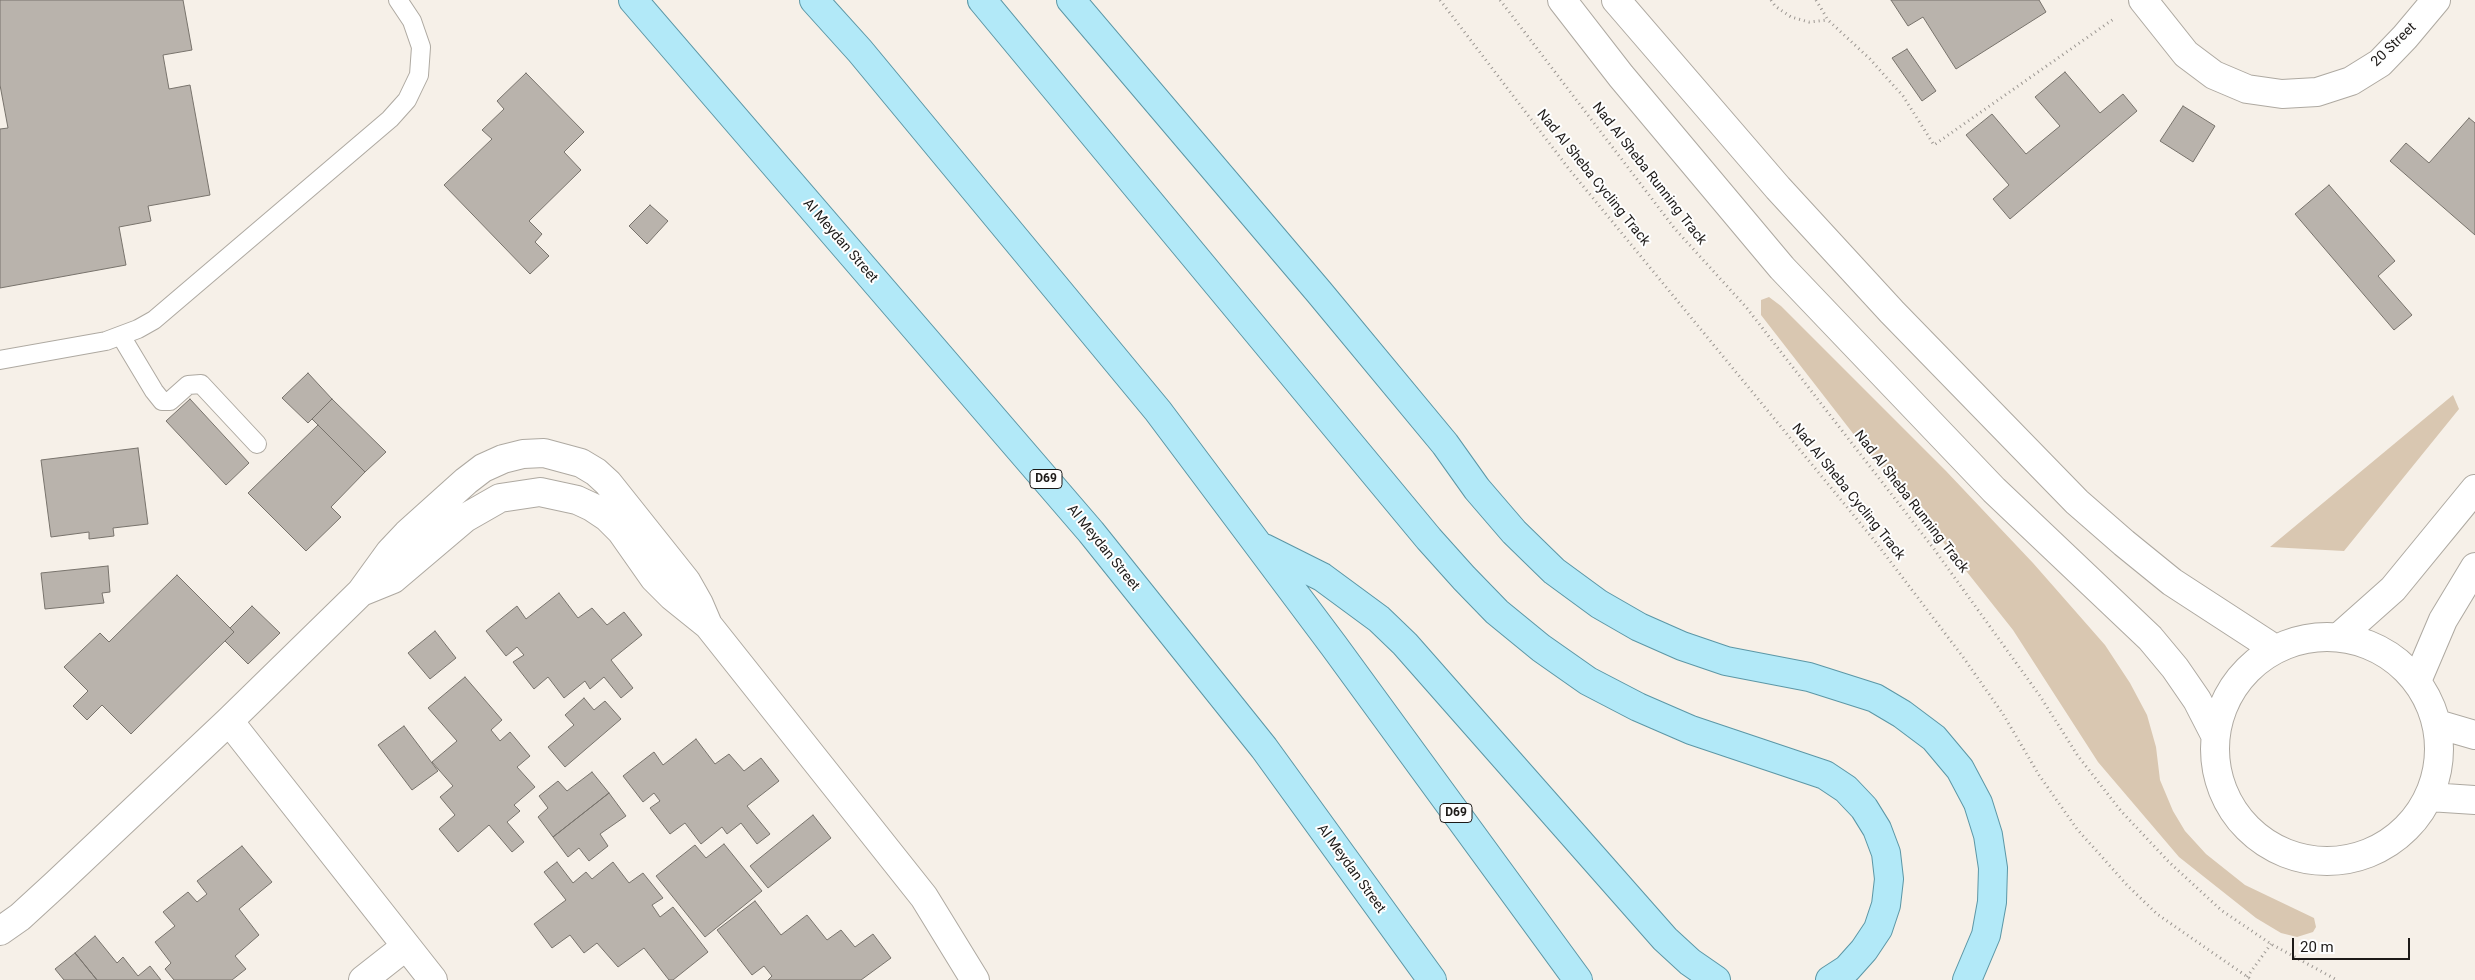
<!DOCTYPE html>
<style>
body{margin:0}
#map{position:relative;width:2475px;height:980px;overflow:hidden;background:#f6f0e8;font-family:Roboto,sans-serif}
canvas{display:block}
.scale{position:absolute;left:2292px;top:938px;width:118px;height:22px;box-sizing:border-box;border:2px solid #1d1a18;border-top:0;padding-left:6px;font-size:15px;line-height:18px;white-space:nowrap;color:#1d1a18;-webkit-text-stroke:4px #fefefe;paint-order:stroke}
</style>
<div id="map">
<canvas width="2475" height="980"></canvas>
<div class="scale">20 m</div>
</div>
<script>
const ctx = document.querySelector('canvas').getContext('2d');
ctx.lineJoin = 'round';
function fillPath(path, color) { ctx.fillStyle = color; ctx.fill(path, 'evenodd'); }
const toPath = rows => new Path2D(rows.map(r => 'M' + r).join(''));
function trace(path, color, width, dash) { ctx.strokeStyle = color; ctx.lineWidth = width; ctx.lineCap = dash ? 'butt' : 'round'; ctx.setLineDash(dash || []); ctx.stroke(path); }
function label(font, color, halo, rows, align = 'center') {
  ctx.font = font + ' Roboto,sans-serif'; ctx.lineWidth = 4; ctx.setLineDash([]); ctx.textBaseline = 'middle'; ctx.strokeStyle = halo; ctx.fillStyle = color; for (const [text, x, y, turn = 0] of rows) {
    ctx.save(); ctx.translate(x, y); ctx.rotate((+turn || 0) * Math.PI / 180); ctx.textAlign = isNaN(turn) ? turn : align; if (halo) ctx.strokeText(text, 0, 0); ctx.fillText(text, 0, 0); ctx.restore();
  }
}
const green = toPath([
 [1769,297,1781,306,1946,471,2033,563,2105,645,2130,683,2147,715,2156,747,2160,780,2173,811,2185,831,2206,854,2245,885,2314,918,2316,927,2313,932,2297,937,2281,933,2256,918,2179,857,2098,762,2013,630,1913,504,1869,454,1761,315,1761,300],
 [2453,395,2459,409,2344,551,2270,547]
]);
const building = toPath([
 [0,0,183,0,192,50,163,55,169,89,190,85,210,195,148,206,151,221,119,227,126,265,0,288,0,129,8,128,0,85,0,0],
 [1891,0,2039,0,2046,12,1956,69,1923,17,1908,26,1891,0],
 [1907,49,1936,91,1922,101,1892,58,1907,49],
 [2065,72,2100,113,2123,94,2137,111,2010,219,1993,199,2009,185,1966,135,1992,114,2026,154,2060,126,2035,97,2065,72],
 [526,73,584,132,564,152,581,170,529,221,542,234,535,242,549,256,530,274,444,185,492,139,482,130,504,109,497,101,526,73],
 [2183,106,2215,126,2193,162,2160,141,2183,106],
 [2469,118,2475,123,2475,235,2390,161,2406,143,2429,163,2469,118],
 [2329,185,2395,261,2378,276,2412,315,2394,330,2295,214,2329,185],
 [650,205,668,221,647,244,629,226,650,205],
 [308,373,332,399,308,423,282,398,308,373],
 [190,399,249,463,226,485,166,421,190,399],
 [332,399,386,452,365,472,312,419,332,399],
 [318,425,365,472,331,507,341,517,306,551,248,493,318,425],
 [138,448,148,524,113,528,114,536,89,539,89,532,51,537,41,460,138,448],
 [108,566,110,592,102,593,104,603,45,609,41,573,108,566],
 [177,575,234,632,131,734,102,705,87,720,73,706,88,691,64,667,100,633,109,642,177,575],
 [559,593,578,618,592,608,607,625,624,612,642,635,611,660,633,688,621,698,604,677,590,689,585,681,564,698,548,677,534,689,513,662,524,655,517,647,506,656,486,631,517,606,526,619,559,593],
 [252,606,280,633,248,664,225,641,234,632,230,628,252,606],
 [435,631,456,658,430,679,408,653,435,631],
 [465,677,502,720,491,730,500,741,510,732,530,756,517,767,535,787,514,805,520,811,507,822,524,842,512,852,489,825,458,852,439,829,455,815,440,797,453,786,432,762,457,741,428,708,465,677],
 [584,698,594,710,605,701,621,719,565,767,548,747,574,725,565,715,584,698],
 [404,726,438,771,412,790,378,745,404,726],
 [696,739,715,764,729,754,744,771,761,758,779,781,747,806,770,834,757,844,741,823,727,834,722,827,701,844,685,823,670,834,650,808,660,801,654,793,643,802,623,776,654,752,663,765,696,739],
 [592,772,609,793,553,837,538,817,548,808,539,796,558,781,567,791,592,772],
 [609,793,626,816,600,834,608,846,589,861,579,848,568,857,553,837,609,793],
 [813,815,831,838,768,888,750,866,813,815],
 [724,844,762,891,705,937,656,876,695,845,706,858,724,844],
 [242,846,272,882,239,909,259,935,235,956,246,969,232,980,174,980,165,969,171,963,155,942,175,926,163,912,188,892,197,902,207,894,197,881,242,846],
 [557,862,573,883,586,872,592,879,613,862,629,883,643,873,663,898,652,905,660,917,673,907,708,952,673,980,669,980,644,948,618,967,597,943,584,953,570,935,552,948,534,924,566,900,544,872,557,862],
 [755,901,781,935,807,915,827,940,841,930,855,947,873,934,891,958,861,980,768,980,772,976,764,966,752,975,717,930,755,901],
 [95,936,117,963,123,957,138,976,150,966,161,980,97,980,75,953,95,936],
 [75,953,97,980,64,980,55,969,75,953]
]);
const path = toPath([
 [1440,0,1569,169,1874,540,1963,657,2003,714,2039,775,2077,829,2127,885,2157,914,2252,980],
 [1500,0,1675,229,1746,307,1934,549,2040,696,2078,756,2121,811,2169,862,2221,910,2271,944,2337,980],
 [1771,0,1775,6,1791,17,1809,22,1828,20],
 [1816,0,1828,20,1870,59,1903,96,1934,145,2115,18],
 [2247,977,2271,944]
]);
const lane = toPath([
 [121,336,154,391,162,401,170,401,188,385,201,384,257,444],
 [0,360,106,341,138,329,154,320,390,119,407,100,419,75,421,47,412,21,398,0]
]);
const street = toPath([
 [1562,0,1621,76,1782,268,1994,490,2150,638,2175,668,2197,700,2215,735],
 [1616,0,1778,188,1892,312,2077,502,2124,543,2172,582,2275,649],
 [2143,0,2186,54,2214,75,2247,89,2282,94,2317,92,2351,81,2380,63,2405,37,2436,0],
 [361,592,393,579,465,518,500,498,540,492,577,500,592,507,607,517,621,531,654,578,672,596,708,625,924,897,975,980],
 '2215 749a112 112 0 1 1 224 0a112 112 0 1 1-224 0Z',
 [2339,637,2393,589,2475,489],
 [2417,681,2443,620,2475,567],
 [229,721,433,980],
 [2437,724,2475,735],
 [2429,797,2475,800],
 [0,931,20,917,56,884,229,721,361,592,390,552,407,534,466,481,483,468,503,459,523,454,544,453,581,463,596,472,608,483,686,581,699,604,708,625],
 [363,980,405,947]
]);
const primary = toPath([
 [633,0,1091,532,1264,748,1432,980],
 [814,0,860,51,1158,411,1334,646,1578,980],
 [982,0,1429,539,1464,578,1497,612,1541,648,1588,681,1638,707,1691,730,1825,775,1846,789,1864,808,1877,829,1886,853,1889,879,1886,905,1878,929,1864,950,1847,969,1830,980],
 [1071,0,1319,292,1445,444,1477,489,1514,532,1554,571,1599,604,1639,627,1682,646,1726,661,1809,677,1875,698,1902,714,1934,738,1960,769,1978,803,1988,835,1993,868,1992,902,1986,935,1967,980],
 [1264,548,1322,577,1379,619,1405,644,1665,939,1690,962,1716,980]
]);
const shields = [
 [1046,479,32],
 [1456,813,32]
];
const shieldNames = [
 ["D69",1046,479],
 ["D69",1456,813]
];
const streetNames = [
 ["20 Street",2394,45,-44],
 ["Nad Al Sheba Running Track",1649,174,52],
 ["Nad Al Sheba Cycling Track",1593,178,51],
 ["Al Meydan Street",840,241,49],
 ["Nad Al Sheba Cycling Track",1848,492,51],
 ["Nad Al Sheba Running Track",1911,502,52],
 ["Al Meydan Street",1103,548,51],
 ["Al Meydan Street",1351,869,54]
];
fillPath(green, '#d9c7b1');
fillPath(building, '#b9b3ac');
trace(building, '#78736c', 1);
trace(lane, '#aea9a1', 20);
trace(street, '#aea9a1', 30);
trace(primary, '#5c97a6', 30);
trace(path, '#9b9691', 3, [1, 4]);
trace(lane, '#fff', 18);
trace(street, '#fff', 28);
trace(primary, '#b2e9f8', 28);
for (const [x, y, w] of shields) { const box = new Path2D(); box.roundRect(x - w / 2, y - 9.5, w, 19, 4); ctx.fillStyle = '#fefefe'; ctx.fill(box); trace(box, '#1d1a18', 1); }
label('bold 12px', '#1d1a18', null, shieldNames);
label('14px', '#1d1a18', '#fefefe', streetNames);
</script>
